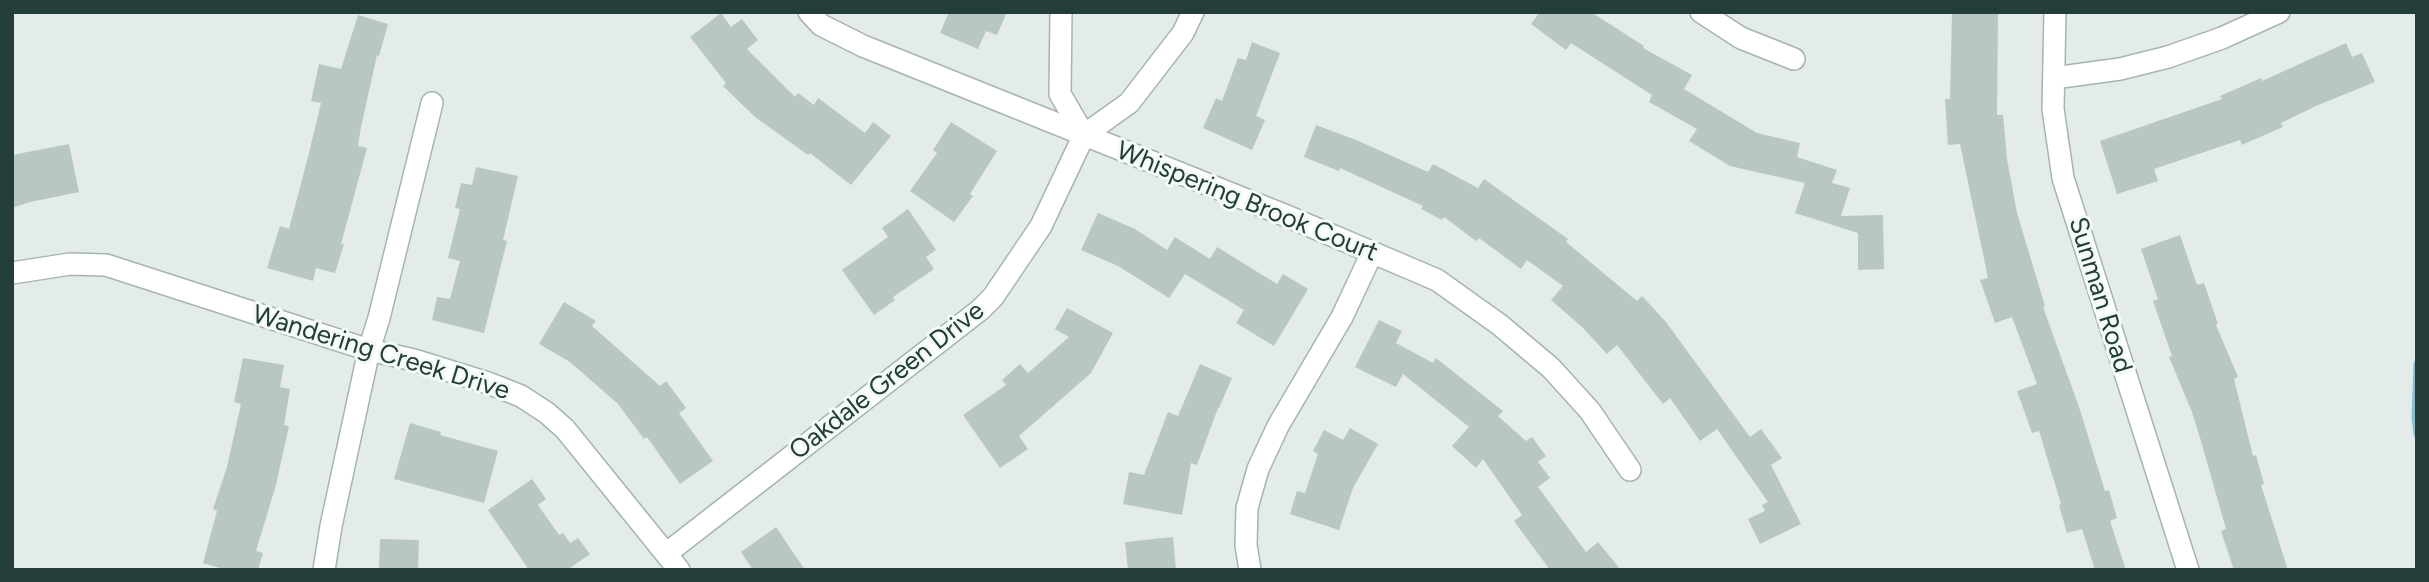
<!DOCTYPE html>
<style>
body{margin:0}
#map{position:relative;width:2429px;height:582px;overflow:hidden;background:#e3ece9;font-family:Figtree,sans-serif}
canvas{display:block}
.frame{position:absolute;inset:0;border:14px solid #233d38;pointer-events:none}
</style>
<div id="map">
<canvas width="2429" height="582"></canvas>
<div class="frame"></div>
</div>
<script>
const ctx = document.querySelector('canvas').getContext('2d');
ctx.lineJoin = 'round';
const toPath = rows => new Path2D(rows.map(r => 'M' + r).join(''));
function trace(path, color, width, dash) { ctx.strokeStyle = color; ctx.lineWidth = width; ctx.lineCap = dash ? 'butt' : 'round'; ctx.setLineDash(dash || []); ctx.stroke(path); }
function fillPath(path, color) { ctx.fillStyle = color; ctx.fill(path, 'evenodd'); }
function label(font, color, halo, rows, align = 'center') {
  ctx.font = font + ' Figtree,sans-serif'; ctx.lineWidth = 6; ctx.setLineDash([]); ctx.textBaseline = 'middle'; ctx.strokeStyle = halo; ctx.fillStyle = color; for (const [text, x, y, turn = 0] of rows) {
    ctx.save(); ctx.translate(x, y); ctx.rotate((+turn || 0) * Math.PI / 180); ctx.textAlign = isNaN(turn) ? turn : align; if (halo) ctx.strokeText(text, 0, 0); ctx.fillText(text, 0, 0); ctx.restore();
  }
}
const stream = toPath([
 [2417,364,2415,418,2417,434]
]);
const building = toPath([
 [943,12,1007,12,997,35,986,31,978,49,940,33,948,14],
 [1540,12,1591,12,1644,46,1643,48,1692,75,1684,89,1757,133,1800,143,1797,157,1837,170,1832,183,1850,188,1841,216,1883,215,1884,269,1858,270,1858,233,1795,213,1805,183,1730,166,1689,141,1697,129,1649,102,1652,95,1571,43,1566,50,1531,24],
 [1952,12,1998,12,1997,115,2003,115,2007,159,2017,213,2045,306,2043,307,2080,410,2105,491,2109,490,2117,518,2110,521,2126,570,2095,570,2082,529,2067,533,2059,505,2061,504,2039,431,2032,433,2017,391,2037,384,2012,317,1995,323,1980,280,1988,278,1960,144,1948,145,1945,99,1950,99],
 [721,13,731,27,742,19,758,40,747,49,795,97,798,93,814,105,818,98,865,133,873,122,891,136,851,185,810,153,808,155,755,117,723,86,726,83,690,37],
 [358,15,388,24,379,56,377,55,361,127,358,146,367,148,341,244,344,244,335,273,316,268,313,281,267,268,280,226,289,229,308,157,321,103,311,101,319,64,341,69],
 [1252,42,1280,53,1256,116,1265,120,1252,150,1203,128,1216,98,1222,101,1238,58,1246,60],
 [2346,43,2352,57,2362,53,2375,82,2318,105,2281,123,2283,127,2242,145,2240,140,2154,169,2158,181,2117,194,2100,141,2222,99,2220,96,2261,78,2262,81],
 [951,122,997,151,970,194,973,196,954,222,910,191,937,153,933,150],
 [1316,125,1356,140,1428,172,1433,164,1478,188,1484,179,1568,239,1566,242,1637,301,1642,296,1666,322,1750,437,1761,429,1782,458,1771,465,1801,524,1760,544,1748,519,1765,511,1762,505,1768,502,1717,429,1700,441,1670,398,1663,404,1617,345,1607,354,1582,327,1551,300,1563,286,1527,260,1521,269,1479,238,1476,241,1444,217,1442,220,1421,209,1423,206,1340,168,1339,171,1304,157],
 [69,144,79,192,30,202,12,208,12,155],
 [476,167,518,176,503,240,507,241,484,333,432,320,437,297,450,299,460,261,448,258,460,209,455,208,461,183,472,185],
 [908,209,936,250,926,257,934,269,893,297,895,300,874,315,842,270,888,237,882,228],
 [1098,213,1135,229,1167,250,1175,237,1210,259,1217,247,1277,284,1283,274,1308,289,1274,346,1236,323,1244,310,1185,274,1169,298,1118,266,1081,250],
 [2180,235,2197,285,2204,283,2218,324,2216,325,2238,377,2234,379,2253,456,2256,455,2264,484,2261,485,2288,570,2234,570,2221,531,2226,529,2201,441,2192,412,2169,357,2172,356,2153,301,2158,299,2141,249],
 [564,302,596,321,592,326,660,386,666,381,686,408,679,413,713,461,680,484,647,437,644,439,618,404,570,362,539,344],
 [1067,308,1113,333,1091,373,1019,436,1028,449,1000,468,963,415,1006,385,1002,380,1020,364,1028,373,1069,337,1055,329],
 [1379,320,1402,331,1396,343,1433,363,1436,358,1503,411,1498,416,1526,441,1532,437,1546,456,1538,462,1550,478,1538,487,1586,552,1598,542,1621,570,1550,570,1514,521,1522,515,1483,459,1476,468,1452,446,1469,427,1403,374,1396,387,1355,367],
 [243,358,284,365,280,387,290,389,284,425,289,426,276,485,256,551,263,553,258,570,227,570,203,563,217,511,213,509,227,467,241,404,234,402],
 [1200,364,1232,378,1219,408,1218,408,1197,465,1191,463,1182,515,1123,504,1129,472,1144,475,1168,412,1178,416],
 [410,423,441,432,440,435,498,451,484,503,394,479],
 [1350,428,1378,444,1353,488,1339,530,1290,514,1297,491,1305,493,1318,454,1313,451,1324,430,1343,440],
 [532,479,546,499,538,505,559,535,563,533,570,543,578,538,590,554,567,570,529,570,488,510],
 [776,527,805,570,753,570,741,552],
 [1173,537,1176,570,1128,570,1125,542],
 [380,539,419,540,418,570,379,570]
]);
const street = toPath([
 [809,12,821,25,863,46,1289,217,1437,280,1500,325,1551,368,1590,411,1630,470],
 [1061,12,1060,94,1084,135],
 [1701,12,1741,38,1794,59],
 [2055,12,2053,109,2063,178,2188,570],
 [2054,78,2120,69,2168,57,2222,38,2279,12],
 [12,273,70,264,106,265,369,350,414,360,488,383,521,396,547,413,565,429,679,570],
 [667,553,980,310,993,297,1041,226,1084,135,1129,103,1183,33,1193,12],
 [324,570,331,526,369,350,379,318,432,103],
 [1250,570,1246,545,1247,508,1258,469,1278,426,1342,317,1372,253]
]);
const streetNames = [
 ["Whispering Brook Court",1247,202,22],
 ["Sunman Road",2100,295,73],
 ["Wandering Creek Drive",381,353,17],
 ["Oakdale Green Drive",887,381,-38]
];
trace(stream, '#8dbecf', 7);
fillPath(building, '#b8c7c2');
trace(street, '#a6b4b0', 24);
trace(street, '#fff', 21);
label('26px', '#233d38', '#f3f9f6', streetNames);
</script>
